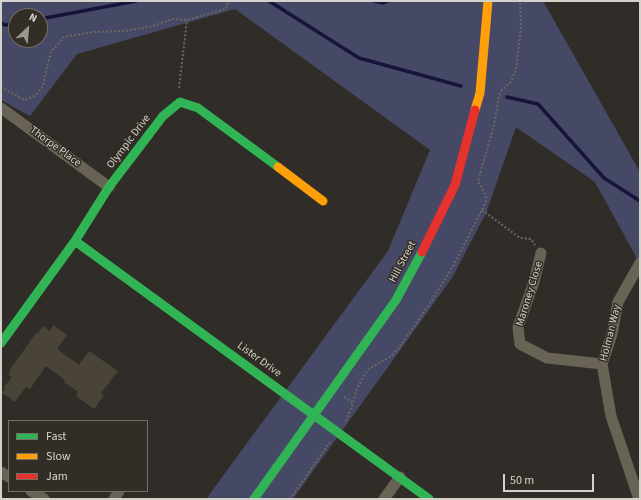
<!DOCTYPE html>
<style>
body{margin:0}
#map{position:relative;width:641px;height:500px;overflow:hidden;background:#302d28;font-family:"Source Sans 3",sans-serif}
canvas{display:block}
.frame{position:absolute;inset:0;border:2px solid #d5d2cc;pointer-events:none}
.legend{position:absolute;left:8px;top:420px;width:140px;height:72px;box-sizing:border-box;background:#332e25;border:1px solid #747068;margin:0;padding:5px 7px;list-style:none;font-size:12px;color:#d5d2cc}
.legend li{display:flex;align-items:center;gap:8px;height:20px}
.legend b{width:20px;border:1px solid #747068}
.north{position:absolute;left:8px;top:8px;width:40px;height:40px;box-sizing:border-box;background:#332e25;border:1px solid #747068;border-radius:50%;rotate:26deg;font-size:11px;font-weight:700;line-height:16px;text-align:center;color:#d5d2cc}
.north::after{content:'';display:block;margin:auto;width:14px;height:18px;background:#9b9893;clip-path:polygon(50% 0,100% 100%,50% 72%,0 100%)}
.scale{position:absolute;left:503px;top:474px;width:91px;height:18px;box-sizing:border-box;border:2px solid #d5d2cc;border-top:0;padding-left:5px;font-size:12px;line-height:14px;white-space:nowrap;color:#d5d2cc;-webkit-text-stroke:3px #332e25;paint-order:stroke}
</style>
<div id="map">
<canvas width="641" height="500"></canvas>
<div class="frame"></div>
<ul class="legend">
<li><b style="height:5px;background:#30b455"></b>Fast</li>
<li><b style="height:5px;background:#ff9f0a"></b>Slow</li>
<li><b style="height:5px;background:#e5322d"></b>Jam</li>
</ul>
<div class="north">N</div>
<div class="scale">50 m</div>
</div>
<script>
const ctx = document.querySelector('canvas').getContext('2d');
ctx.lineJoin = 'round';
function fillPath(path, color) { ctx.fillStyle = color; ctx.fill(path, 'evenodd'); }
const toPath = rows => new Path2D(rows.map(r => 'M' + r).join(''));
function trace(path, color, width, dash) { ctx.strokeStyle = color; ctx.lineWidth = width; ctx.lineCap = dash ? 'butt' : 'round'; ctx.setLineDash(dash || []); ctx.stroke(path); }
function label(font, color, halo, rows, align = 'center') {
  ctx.font = font + ' "Source Sans 3",sans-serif'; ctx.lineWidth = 3; ctx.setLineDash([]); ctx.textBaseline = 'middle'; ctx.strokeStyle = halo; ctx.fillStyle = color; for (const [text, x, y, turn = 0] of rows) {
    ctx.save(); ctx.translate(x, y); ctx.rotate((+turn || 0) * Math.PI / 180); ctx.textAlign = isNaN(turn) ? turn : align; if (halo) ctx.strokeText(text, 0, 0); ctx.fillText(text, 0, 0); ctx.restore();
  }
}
const green = toPath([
 [1,1,543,1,640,172,640,267,634,253,595,182,516,127,486,213,452,278,293,499,206,499,388,251,430,150,235,9,77,54,30,116,1,100],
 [16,16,40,16,40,40,16,40]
]);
const stream = toPath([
 [269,1,359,58,461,86],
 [374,1,383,3,388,1],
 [40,19,136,1],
 [1,23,5,25,16,23],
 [507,97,538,104,604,178,640,201]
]);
const building = toPath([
 [53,325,67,335,57,349,79,365,89,351,118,371,101,393,104,395,94,409,76,396,78,392,64,382,65,380,46,366,30,389,26,387,15,402,2,393,6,388,4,387,12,377,8,375,10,372,9,371,36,333,37,334,43,326,50,331]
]);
const path = toPath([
 [1,87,24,100,35,96,43,86,46,71,51,52,64,37,93,32,125,31,153,26,173,19,187,20,226,9,228,1],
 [179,88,187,20],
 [482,210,520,238,531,239,535,245],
 [344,397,353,403],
 [346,421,353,403,356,391,363,377,369,369,391,356,399,348,432,300,453,266,482,210,486,201,486,196,478,181,494,125,499,96,502,90,511,82,516,70,521,27,520,1],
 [290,499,330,442]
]);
const street = toPath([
 [1,108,109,187],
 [541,253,534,282,518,327,520,344,547,358,602,364],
 [1,472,9,477],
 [31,491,44,499],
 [114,499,119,491],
 [384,499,400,477],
 [639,499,611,416,602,364,612,334,618,302,640,263]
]);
const fast = toPath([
 [75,241,429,499],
 [1,343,75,241,109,187,163,116,180,102,198,108,278,167],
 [254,499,396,300,422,252]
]);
const slow = toPath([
 [475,110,480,93,488,1],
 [278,167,323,201]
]);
const jam = toPath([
 [422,252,455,185,475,110]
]);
const streetNames = [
 ["Olympic Drive",129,142,-53],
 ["Thorpe Place",55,147,36],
 ["Hill Street",403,262,-62],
 ["Maroney Close",530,294,-73],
 ["Holman Way",611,333,-76],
 ["Lister Drive",259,360,36]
];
fillPath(green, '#464966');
trace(stream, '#17143c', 3.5);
fillPath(building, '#494437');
trace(path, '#6d6860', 2, [2, 2]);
trace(street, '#696355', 11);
trace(fast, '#30b455', 9);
trace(slow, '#ff9f0a', 9);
trace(jam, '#e5322d', 9);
label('11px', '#d5d2cc', '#332e25', streetNames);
</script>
